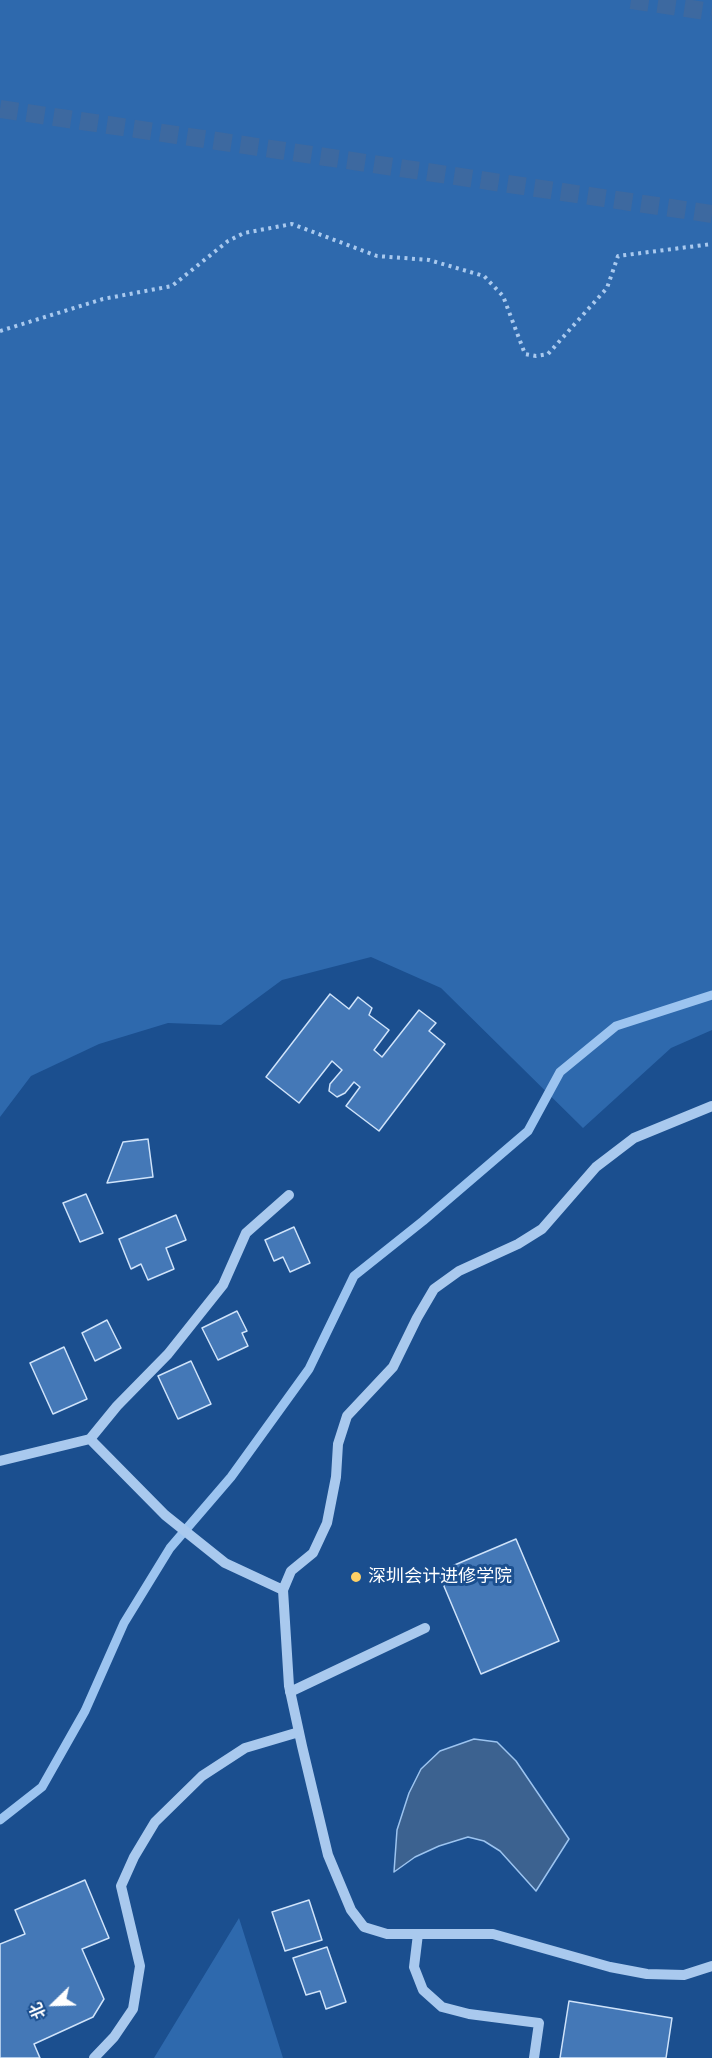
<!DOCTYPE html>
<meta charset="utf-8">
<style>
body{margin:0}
#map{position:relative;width:712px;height:2058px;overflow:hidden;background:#1b4f8f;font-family:"Open Sans","Noto Sans SC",sans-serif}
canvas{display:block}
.north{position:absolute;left:24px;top:1974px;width:60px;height:60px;-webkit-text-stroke:4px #1b4f8f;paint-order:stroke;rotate:247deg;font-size:16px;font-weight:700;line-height:24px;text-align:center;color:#fff}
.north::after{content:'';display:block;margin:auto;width:21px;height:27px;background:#fff;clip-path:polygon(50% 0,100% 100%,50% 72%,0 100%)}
</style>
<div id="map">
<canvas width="712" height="2058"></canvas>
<div class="north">北</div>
</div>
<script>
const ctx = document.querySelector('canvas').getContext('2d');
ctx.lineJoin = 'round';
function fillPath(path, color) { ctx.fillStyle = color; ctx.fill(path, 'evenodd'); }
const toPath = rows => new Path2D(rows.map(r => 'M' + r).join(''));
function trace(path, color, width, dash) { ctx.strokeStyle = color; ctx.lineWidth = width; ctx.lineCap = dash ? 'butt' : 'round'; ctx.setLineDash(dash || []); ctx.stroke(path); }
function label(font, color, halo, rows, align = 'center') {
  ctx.font = font + ' "Open Sans","Noto Sans SC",sans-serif'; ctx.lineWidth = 6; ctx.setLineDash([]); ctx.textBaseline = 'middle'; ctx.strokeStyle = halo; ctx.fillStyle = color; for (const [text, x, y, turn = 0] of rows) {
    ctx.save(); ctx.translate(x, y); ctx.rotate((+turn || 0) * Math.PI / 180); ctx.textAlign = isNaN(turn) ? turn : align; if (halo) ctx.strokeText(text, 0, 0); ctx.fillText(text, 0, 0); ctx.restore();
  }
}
const green = toPath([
 [0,0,712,0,712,1030,671,1048,583,1128,441,988,371,957,282,980,221,1025,168,1023,99,1044,31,1076,0,1117],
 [239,1918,283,2058,154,2058]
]);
const water = toPath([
 [474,1739,497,1742,516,1761,569,1839,536,1891,500,1851,484,1841,468,1837,439,1846,415,1857,394,1872,397,1830,409,1793,421,1769,440,1751,474,1739]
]);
const stream = toPath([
 [0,1820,42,1787,85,1711,124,1623,170,1548,231,1477,309,1369,354,1276,423,1221,528,1131,560,1072,616,1026,712,995]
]);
const building = toPath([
 [330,994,349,1009,358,997,372,1008,369,1015,389,1030,374,1050,382,1057,419,1010,436,1023,429,1031,445,1044,379,1131,346,1106,360,1087,354,1082,345,1093,337,1097,329,1091,330,1084,342,1070,332,1061,299,1103,266,1077,330,994],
 [148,1139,153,1177,107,1183,123,1142,148,1139],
 [86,1194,103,1233,80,1242,63,1203,86,1194],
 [176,1215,186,1240,166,1248,174,1269,148,1280,141,1264,131,1269,119,1239,176,1215],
 [294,1227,310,1263,290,1272,283,1257,274,1261,265,1240,294,1227],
 [237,1311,247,1331,242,1333,248,1346,218,1360,202,1328,237,1311],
 [107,1320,121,1348,95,1361,82,1333,107,1320],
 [64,1347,87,1399,53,1414,30,1363,64,1347],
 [191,1361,211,1404,178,1419,158,1376,191,1361],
 [516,1539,559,1641,481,1674,438,1572,516,1539],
 [85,1880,109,1938,82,1949,104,1999,93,2017,34,2044,40,2058,0,2058,0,1944,25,1934,15,1910,85,1880],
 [309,1900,322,1940,285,1951,272,1912,309,1900],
 [327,1947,346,2002,326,2009,320,1991,306,1995,293,1958,327,1947],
 [569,2001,672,2018,666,2058,560,2058,569,2001]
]);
const highwayTunnel = toPath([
 [631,0,712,12],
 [0,109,712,214]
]);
const path = toPath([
 [0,331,103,299,172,286,228,241,244,233,292,224,377,256,429,260,484,276,503,296,525,354,536,356,548,354,607,288,618,256,712,244]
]);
const minor = toPath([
 [712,1106,634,1138,596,1167,542,1229,518,1244,459,1271,434,1289,417,1318,393,1367,347,1416,338,1444,336,1477,327,1523,313,1553,291,1571,283,1590,289,1686,302,1746,328,1855,351,1910,364,1927,387,1934,493,1934,610,1967,647,1974,684,1975,712,1966],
 [90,1439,117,1406,168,1354,223,1285,246,1233,289,1195],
 [0,1461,90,1439,165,1515,225,1563,283,1590],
 [290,1692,425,1628],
 [418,1934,414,1967,423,1990,442,2007,469,2014,539,2023,534,2058],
 [94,2058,114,2037,133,2009,140,1966,121,1886,134,1857,155,1822,202,1776,245,1748,299,1732]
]);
const markers = [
 [356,1577,6,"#ffd166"]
];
const poiNames = [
 ["深圳会计进修学院",368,1577]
];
fillPath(green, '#2e69ad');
fillPath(water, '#3c6290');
trace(water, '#9cc4f0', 1.5);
trace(stream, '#9cc4f0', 9);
fillPath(building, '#4478b7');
trace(building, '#cfe3fa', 1.5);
trace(highwayTunnel, '#3d69a0', 18, [18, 9]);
trace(path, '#a9c9ee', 4, [3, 4.5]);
trace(minor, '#a9c9ee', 10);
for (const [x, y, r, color] of markers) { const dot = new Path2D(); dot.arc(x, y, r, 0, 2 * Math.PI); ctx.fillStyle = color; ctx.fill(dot); trace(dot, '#1b4f8f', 2); }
label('18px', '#fff', '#1b4f8f', poiNames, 'left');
</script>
